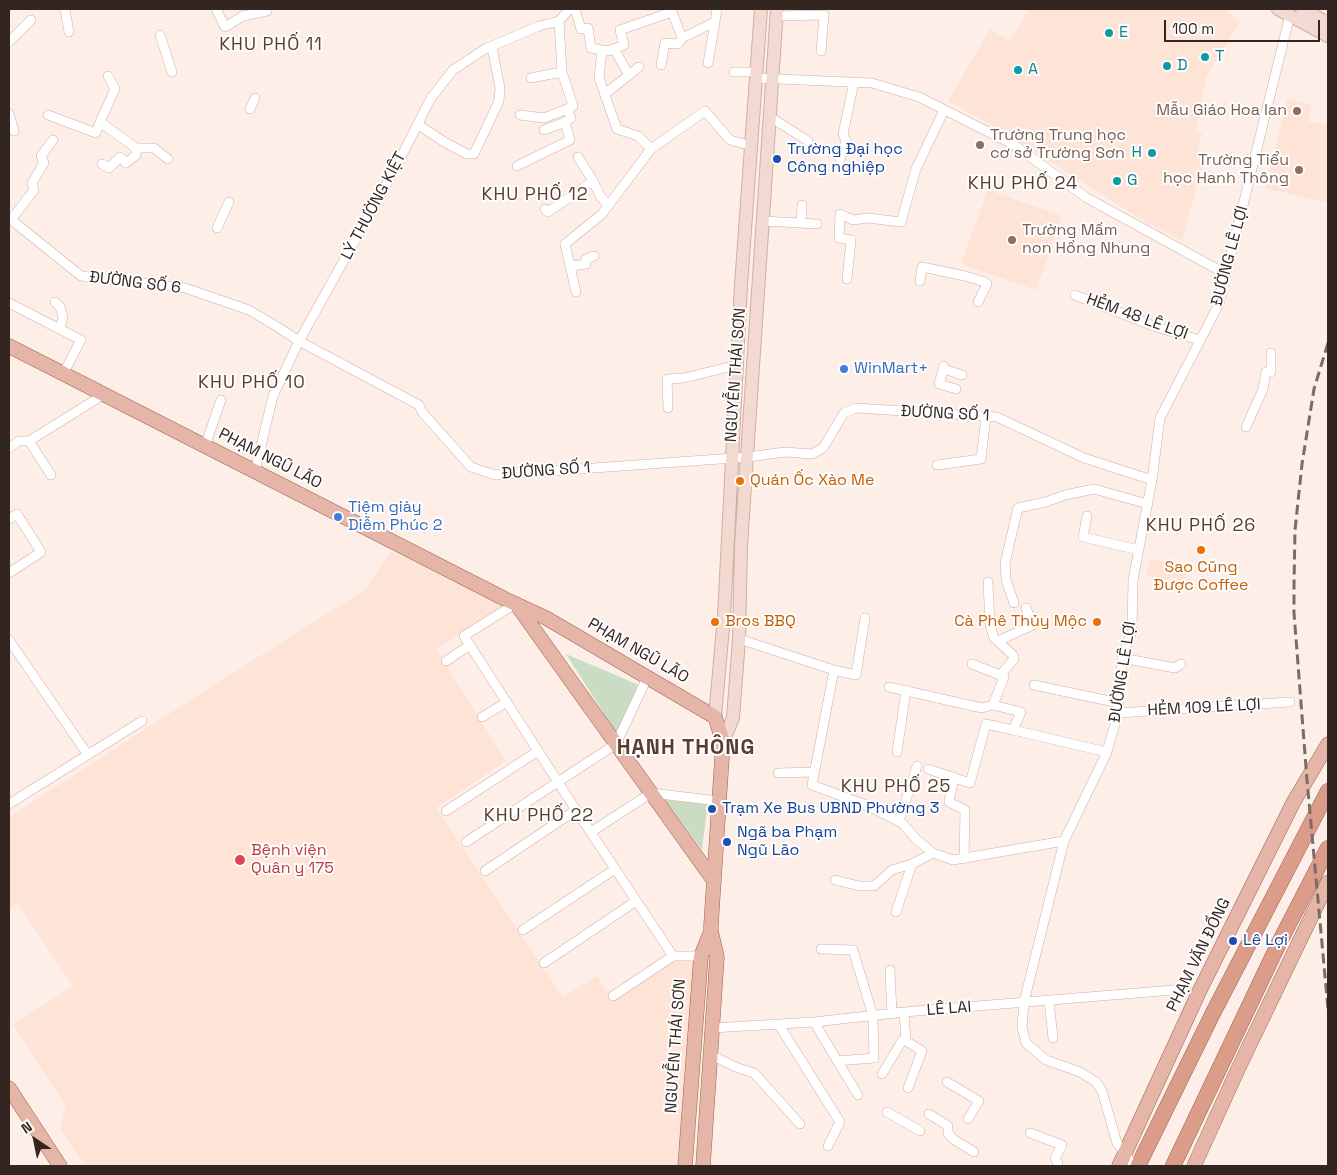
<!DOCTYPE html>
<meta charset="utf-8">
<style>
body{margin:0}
#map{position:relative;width:1337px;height:1175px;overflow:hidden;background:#fdeee7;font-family:"Space Grotesk",sans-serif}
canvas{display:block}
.frame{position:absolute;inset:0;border:10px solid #33251f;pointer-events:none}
.north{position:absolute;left:10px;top:1115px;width:50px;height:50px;-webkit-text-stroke:4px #fefefe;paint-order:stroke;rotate:326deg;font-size:14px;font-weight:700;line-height:20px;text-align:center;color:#33251f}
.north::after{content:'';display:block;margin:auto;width:18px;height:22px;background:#33251f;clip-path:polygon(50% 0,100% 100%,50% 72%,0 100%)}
.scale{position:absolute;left:1164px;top:20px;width:156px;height:22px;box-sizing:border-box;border:2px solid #33251f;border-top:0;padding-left:6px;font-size:15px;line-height:18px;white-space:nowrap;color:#33251f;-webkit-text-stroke:4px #fefefe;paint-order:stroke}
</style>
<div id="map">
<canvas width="1337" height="1175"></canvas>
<div class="frame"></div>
<div class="north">N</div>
<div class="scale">100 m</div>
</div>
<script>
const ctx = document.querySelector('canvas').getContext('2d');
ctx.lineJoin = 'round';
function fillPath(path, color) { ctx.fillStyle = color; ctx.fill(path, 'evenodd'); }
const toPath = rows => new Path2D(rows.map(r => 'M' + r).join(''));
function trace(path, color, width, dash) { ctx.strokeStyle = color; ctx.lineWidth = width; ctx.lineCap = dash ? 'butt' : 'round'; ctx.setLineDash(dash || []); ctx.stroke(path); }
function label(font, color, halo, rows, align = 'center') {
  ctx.font = font + ' "Space Grotesk",sans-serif'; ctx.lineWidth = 4; ctx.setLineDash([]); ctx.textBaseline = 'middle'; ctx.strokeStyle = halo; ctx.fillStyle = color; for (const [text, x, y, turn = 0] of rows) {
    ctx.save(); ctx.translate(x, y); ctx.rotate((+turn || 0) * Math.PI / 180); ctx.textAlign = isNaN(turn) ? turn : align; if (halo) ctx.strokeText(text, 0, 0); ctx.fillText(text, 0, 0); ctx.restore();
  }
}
const built = toPath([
 [1030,9,1228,9,1227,12,1240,21,1206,77,1196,132,1202,133,1196,158,1204,160,1182,241,1144,221,1002,131,948,101,990,29,1010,41],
 [1287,99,1312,105,1308,121,1328,125,1328,203,1265,188],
 [988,190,1062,216,1036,290,961,264],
 [391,551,505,605,436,649,506,761,436,808,563,997,597,976,613,1000,671,962,695,959,680,1166,85,1166,60,1129,66,1106,13,1024,73,986,18,904,9,909,9,817,203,692,366,589],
 [1150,559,1188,566,1185,584,1146,576]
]);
const green = toPath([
 [566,654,641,686,617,734],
 [664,798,708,801,702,850]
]);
const minor = toPath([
 [65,9,69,32],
 [216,9,225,27,243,16,267,11],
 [575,9,581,29,588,28,591,48,602,50,599,78,617,129,638,136,651,149],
 [671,9,682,38,715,22,717,9],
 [776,16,824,15,821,51],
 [160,35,172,72],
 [9,42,31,20],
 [614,49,629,75],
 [602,50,608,51,624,45,620,30,672,12],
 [708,63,715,22],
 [661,65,665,43,678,44,682,38],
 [734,72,757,72],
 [108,76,115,89,100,122,136,148,154,148,168,159],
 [531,78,562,72],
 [756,78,872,83,919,97,1014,145,1087,198,1226,274],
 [605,94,639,67],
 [250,109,255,98],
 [9,114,14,131],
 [48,115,96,133,100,122],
 [520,115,544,118,567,109],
 [770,117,808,141],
 [417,124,446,143,467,154,474,154,499,101,500,88,492,47],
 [544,130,565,122],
 [578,157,593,181,600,196,608,205],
 [840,160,846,141,843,134,854,82],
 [102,164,109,168,120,157,126,163,136,155,136,148],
 [517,166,570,140,565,122,571,118,567,109,573,106,562,72,559,21],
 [545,209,548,212,593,181],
 [9,218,81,276,185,288,249,310,276,326,299,341,419,405,422,412,471,467,495,475,748,457,785,452,812,454,823,448,844,413,856,408,997,417,1084,458,1152,480],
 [11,220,34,190,32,183,44,163,41,156,53,140],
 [763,221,817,224],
 [801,223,802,205],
 [217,228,229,202],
 [571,266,586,264,586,259,594,256],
 [847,279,851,240,839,238,840,214,853,220,868,218,901,222,916,169,944,110],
 [920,281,922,267,965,276,985,282,987,284,978,302],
 [576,292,565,244,602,214,651,149,705,111,730,140,752,146],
 [1075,295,1156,327,1200,340],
 [55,302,60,307,63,317,60,329],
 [9,303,81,340,63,374],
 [944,366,939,384,956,389],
 [944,369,962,375],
 [668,408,667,379,684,378,737,365],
 [1246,427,1263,389,1266,372,1271,372,1271,353],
 [29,441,51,475],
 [205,446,221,400],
 [9,448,19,441,29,441,103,395],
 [937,465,981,459,986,417],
 [255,471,273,396,299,341,396,167,431,98,453,70,485,49,539,26,559,21,570,9],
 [1087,516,1083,537,1139,550],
 [9,519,17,514,41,552,9,573],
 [988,582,990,625,994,638,1013,655,1014,659,1000,675,1004,677,993,705,1021,712,1013,730,1107,752],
 [1014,603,1006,580,1005,563,1018,508,1046,502,1065,495,1094,489,1148,504],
 [515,604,464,636,576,810,673,956,701,956],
 [739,639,834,670,856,675,865,618],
 [9,640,88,755],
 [998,641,1033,625,1026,608],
 [1122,658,1175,668,1181,664],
 [446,661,470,645],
 [972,664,1000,675],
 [834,670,812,785,866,805,902,823,916,839,933,853,953,860,1064,841],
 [1034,685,1119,703],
 [889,687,982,708,993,705],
 [1118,713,1290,702],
 [482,717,507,702],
 [897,752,906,690],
 [928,769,970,783,986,724,1013,730],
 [778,773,814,772],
 [954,777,949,802,965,810,964,859],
 [9,804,142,721],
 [446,811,538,751],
 [899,821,917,766],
 [591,832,651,793,719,801],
 [466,842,616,744,647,678],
 [485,871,576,810],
 [835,880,859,886,874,886,892,870,912,864,933,853],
 [896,912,912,864],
 [523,930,615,869],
 [821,949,853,950,873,1016,874,1058,837,1061],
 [544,963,636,901],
 [890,970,892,1014],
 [613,996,673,956],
 [1049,1001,1053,1038],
 [904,1012,906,1041,922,1051,908,1088],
 [814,1022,858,1095],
 [779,1025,840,1122,828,1146],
 [712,1028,814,1022,904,1012,1186,989],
 [711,1055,738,1068,754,1073,800,1124],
 [882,1074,902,1041,906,1041],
 [947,1082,979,1101,968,1119],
 [887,1112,920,1131],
 [929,1114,948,1126,948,1133,953,1139,974,1152],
 [1030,1133,1062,1145,1055,1158,1058,1163,1057,1166],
 [1134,1166,1117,1143,1102,1091,1096,1082,1080,1072,1046,1060,1026,1043,1022,1027,1024,1002,1064,841,1107,752,1118,713,1122,658,1132,631,1133,580,1152,480,1160,418,1220,302,1222,283,1226,274,1290,15]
]);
const secondary = toPath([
 [1278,9,1328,36],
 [1302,9,1328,23],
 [715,717,724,616,741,285,761,9],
 [723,742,733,718,739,639,741,545,777,9]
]);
const primary = toPath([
 [9,346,505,599,546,618,715,717,723,742,711,925,711,931,701,956,685,1166],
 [516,604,714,881],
 [9,1088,60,1166],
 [703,1166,717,957,711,931],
 [1119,1166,1199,992,1293,803,1328,744],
 [1194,1166,1239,1067,1328,882]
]);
const trunk = toPath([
 [1138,1166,1213,1013,1328,791],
 [1173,1166,1279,943,1328,848]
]);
const rail = toPath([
 [1328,343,1314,389,1302,464,1295,530,1294,585,1294,613,1307,780,1328,1009]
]);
const markers = [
 [1109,33,5,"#0f9aa8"],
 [1205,57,5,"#0f9aa8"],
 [1167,66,5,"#0f9aa8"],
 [1018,70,5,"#0f9aa8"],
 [1297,111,5,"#8d6e63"],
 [980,145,5,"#8d6e63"],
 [1152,153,5,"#0f9aa8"],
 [777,159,5,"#1a4fb4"],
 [1299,170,5,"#8d6e63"],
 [1117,181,5,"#0f9aa8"],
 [1012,240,5,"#8d6e63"],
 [844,369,5,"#3f7fe0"],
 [740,481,5,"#e8710a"],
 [338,517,5,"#3f7fe0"],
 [1201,550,5,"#e8710a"],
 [715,622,5,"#e8710a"],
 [1097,622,5,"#e8710a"],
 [712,809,5,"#1a4fb4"],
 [727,842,5,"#1a4fb4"],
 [240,860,6,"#e0444e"],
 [1233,941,5,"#1a4fb4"]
];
const cultureNames = [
 ["E",1119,33],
 ["T",1215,57],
 ["D",1177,66],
 ["A",1028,70],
 ["H",1142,153,"right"],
 ["G",1127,181]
];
const educationNames = [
 ["Mẫu Giáo Hoa lan",1287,111],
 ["Trường Trung học",990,136,"left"],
 ["cơ sở Trường Sơn",990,154,"left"],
 ["Trường Tiểu",1289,161],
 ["học Hanh Thông",1289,179],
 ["Trường Mầm",1022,231,"left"],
 ["non Hồng Nhung",1022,249,"left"]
];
const transitNames = [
 ["Trường Đại học",787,150],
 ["Công nghiệp",787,168],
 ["Trạm Xe Bus UBND Phường 3",722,809],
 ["Ngã ba Phạm",737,833],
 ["Ngũ Lão",737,851],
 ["Lê Lợi",1243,941]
];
const streetNames = [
 ["LÝ THƯỜNG KIỆT",374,206,-62],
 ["ĐƯỜNG LÊ LỢI",1230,256,-75],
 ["ĐƯỜNG SỐ 6",135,283,7],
 ["HẺM 48 LÊ LỢI",1137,317,20],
 ["NGUYỄN THÁI SƠN",736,375,-86],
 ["ĐƯỜNG SỐ 1",945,414,3],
 ["PHẠM NGŨ LÃO",270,459,27],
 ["ĐƯỜNG SỐ 1",546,471,-4],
 ["PHẠM NGŨ LÃO",638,651,30],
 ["ĐƯỜNG LÊ LỢI",1123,672,-81],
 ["HẺM 109 LÊ LỢI",1204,708,-3],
 ["PHẠM VĂN ĐỒNG",1199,955,-64],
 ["LÊ LAI",949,1009,-4],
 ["NGUYỄN THÁI SƠN",676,1046,-86]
];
const shopNames = [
 ["WinMart+",854,369],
 ["Tiệm giày",348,508],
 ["Diễm Phúc 2",348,526]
];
const foodNames = [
 ["Quán Ốc Xào Me",750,481],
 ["Sao Cũng",1201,568,"center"],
 ["Được Coffee",1201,586,"center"],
 ["Bros BBQ",725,622],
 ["Cà Phê Thủy Mộc",1087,622,"right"]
];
const healthNames = [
 ["Bệnh viện",251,851],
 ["Quân y 175",251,869]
];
const neighbourhoodNames = [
 ["KHU PHỐ 11",271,45],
 ["KHU PHỐ 24",1023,184],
 ["KHU PHỐ 12",535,195],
 ["KHU PHỐ 10",252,383],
 ["KHU PHỐ 26",1201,526],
 ["KHU PHỐ 25",896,787],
 ["KHU PHỐ 22",539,816]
];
const districtNames = [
 ["HẠNH THÔNG",686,748]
];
fillPath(built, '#fee3d7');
fillPath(green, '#cbdcc4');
trace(minor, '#d1af9e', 10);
trace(secondary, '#d1af9e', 14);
trace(primary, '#9c6251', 15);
trace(trunk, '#9c6251', 16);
trace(minor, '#fff', 9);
trace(secondary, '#f2dad3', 12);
trace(primary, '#e5b5a7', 14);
trace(trunk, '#dc9c8a', 15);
trace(rail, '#7a6b65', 3, [10, 5]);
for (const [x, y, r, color] of markers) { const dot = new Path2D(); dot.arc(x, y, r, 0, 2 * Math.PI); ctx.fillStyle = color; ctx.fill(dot); trace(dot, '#fefefe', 2); }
label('16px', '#0d838f', '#fefefe', cultureNames, 'left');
label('16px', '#785e54', '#fefefe', educationNames, 'right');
label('16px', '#164399', '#fefefe', transitNames, 'left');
label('16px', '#33251f', '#fefefe', streetNames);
label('16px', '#366cbe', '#fefefe', shopNames, 'left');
label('16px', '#c56008', '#fefefe', foodNames, 'left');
label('16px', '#be3a42', '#fefefe', healthNames, 'left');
ctx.letterSpacing = '1px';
label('18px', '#593d2f', '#fefefe', neighbourhoodNames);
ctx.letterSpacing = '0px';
ctx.letterSpacing = '1px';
label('bold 21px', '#593d2f', '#fefefe', districtNames);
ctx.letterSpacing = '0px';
</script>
